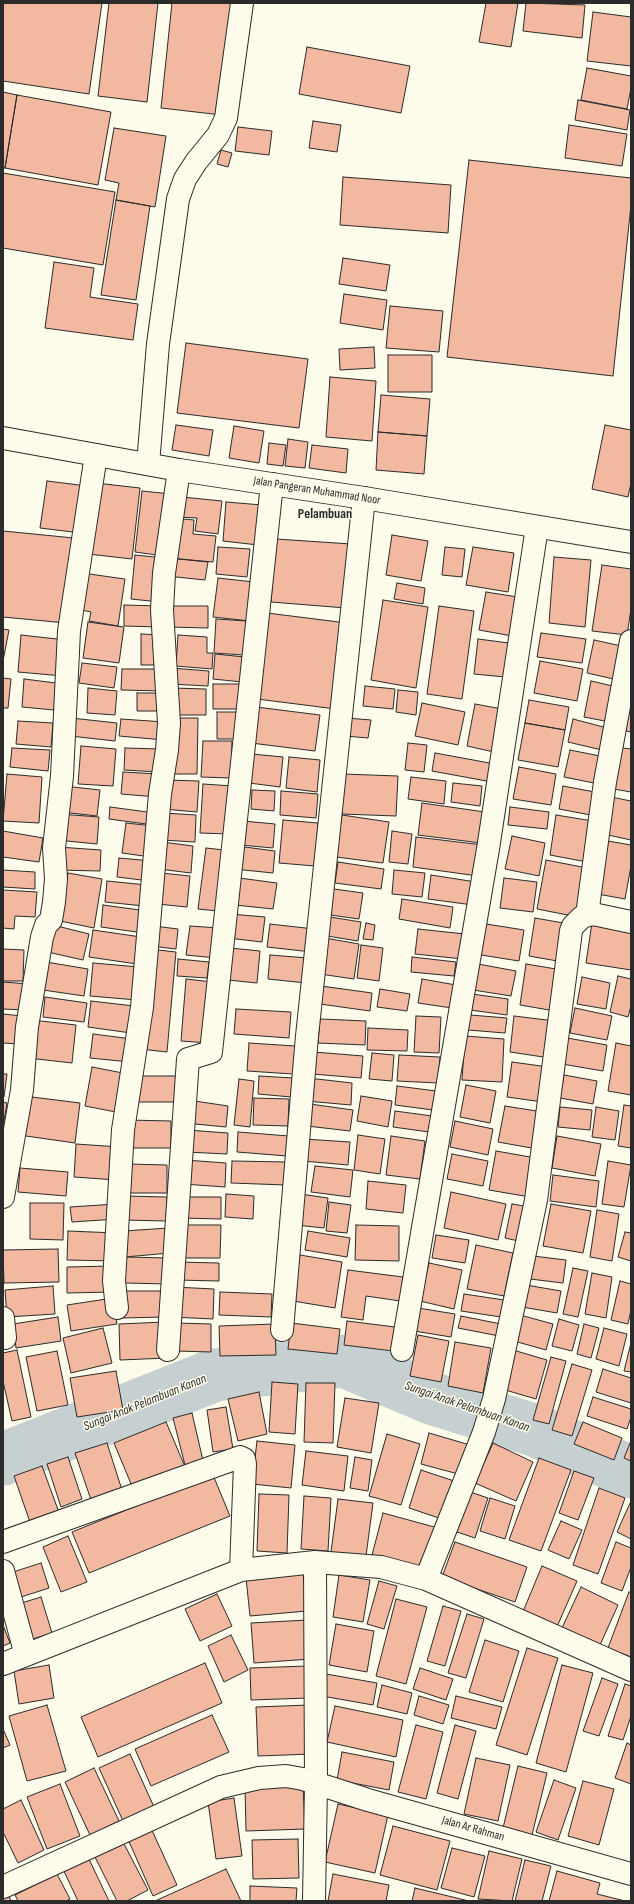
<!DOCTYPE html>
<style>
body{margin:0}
#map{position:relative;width:634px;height:1904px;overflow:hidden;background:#fdfbea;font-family:"Sofia Sans Condensed",sans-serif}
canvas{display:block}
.frame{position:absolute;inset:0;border:4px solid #2b2b2b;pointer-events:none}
</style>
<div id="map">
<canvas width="634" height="1904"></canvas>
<div class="frame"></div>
</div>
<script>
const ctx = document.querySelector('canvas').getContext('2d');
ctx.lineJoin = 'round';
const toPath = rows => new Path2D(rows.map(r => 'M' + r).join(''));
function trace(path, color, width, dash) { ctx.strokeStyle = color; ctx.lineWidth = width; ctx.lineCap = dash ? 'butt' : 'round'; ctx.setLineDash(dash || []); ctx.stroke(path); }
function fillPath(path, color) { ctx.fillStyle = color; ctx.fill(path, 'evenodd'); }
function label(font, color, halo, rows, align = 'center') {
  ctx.font = font + ' "Sofia Sans Condensed",sans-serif'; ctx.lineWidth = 3; ctx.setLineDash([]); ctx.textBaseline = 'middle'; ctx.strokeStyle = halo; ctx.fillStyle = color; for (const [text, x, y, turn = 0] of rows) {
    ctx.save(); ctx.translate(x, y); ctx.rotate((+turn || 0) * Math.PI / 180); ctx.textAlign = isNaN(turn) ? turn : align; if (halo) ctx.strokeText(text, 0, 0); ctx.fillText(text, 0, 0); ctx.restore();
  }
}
const river = toPath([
 [3,1459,215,1375,344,1361,434,1399,534,1430,631,1472]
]);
const building = toPath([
 [3,3,102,3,89,94,3,81,3,3],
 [109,3,158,3,147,102,98,96,109,3],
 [172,3,232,3,222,115,161,108,172,3],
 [486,3,518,3,511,47,479,42,486,3],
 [526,3,585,5,582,38,523,31,526,3],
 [593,12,631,17,631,66,587,61,593,12],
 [307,47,410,66,401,113,299,94,307,47],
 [587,68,631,76,631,88,627,109,581,100,587,68],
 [3,92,17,95,5,168,3,168,3,92],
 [17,95,111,112,98,185,5,168,17,95],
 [578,100,630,110,627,130,575,120,578,100],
 [313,121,341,125,337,152,309,148,313,121],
 [569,125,627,134,622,166,565,158,569,125],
 [238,127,272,131,269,155,235,151,238,127],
 [114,128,166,136,155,207,116,200,119,183,105,180,114,128],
 [221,150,232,153,228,167,217,164,221,150],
 [469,160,631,178,631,205,613,376,447,357,469,160],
 [3,173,115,192,103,265,3,248,3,173],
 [343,177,451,185,448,233,340,225,343,177],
 [116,200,150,206,136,300,101,295,116,200],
 [343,258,390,265,386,291,339,284,343,258],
 [54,262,94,268,90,297,138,304,133,340,45,328,54,262],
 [344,294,387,300,383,330,340,323,344,294],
 [390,306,443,311,439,352,386,348,390,306],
 [186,343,308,359,299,428,177,413,186,343],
 [374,347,375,368,340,370,339,349,374,347],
 [388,355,432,355,432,392,388,392,388,355],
 [330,377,376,381,372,441,326,437,330,377],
 [381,395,430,399,427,436,378,432,381,395],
 [176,425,213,430,209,456,172,450,176,425],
 [605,425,631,430,631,483,628,497,592,489,605,425],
 [234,426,264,431,259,463,229,458,234,426],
 [378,432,427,436,424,474,376,470,378,432],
 [288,439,308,442,305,468,285,466,288,439],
 [269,443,286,445,283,466,267,464,269,443],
 [312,445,348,449,346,473,309,468,312,445],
 [47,481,87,486,81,533,40,528,47,481],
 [96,483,140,488,132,559,88,554,96,483],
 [142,491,171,494,164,556,135,552,142,491],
 [182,497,222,501,218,534,195,531,197,518,179,517,182,497],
 [226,502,262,505,258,545,223,541,226,502],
 [173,518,194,520,193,534,216,536,213,562,169,558,173,518],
 [3,531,74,538,66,623,3,617,3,531],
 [392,535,428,541,421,581,386,575,392,535],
 [276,539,351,544,346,608,271,602,276,539],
 [218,547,250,549,247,577,216,574,218,547],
 [445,547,465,549,462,577,442,575,445,547],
 [473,547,514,553,508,592,466,585,473,547],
 [135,555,164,558,160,602,131,599,135,555],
 [554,557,591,560,585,627,549,623,554,557],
 [169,558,208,562,205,580,167,576,169,558],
 [602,565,631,569,631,609,627,635,592,631,602,565],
 [82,573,125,579,118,626,89,621,91,612,77,609,82,573],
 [218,578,254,582,250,621,213,617,218,578],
 [397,583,425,588,423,604,394,599,397,583],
 [486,592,524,598,518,637,479,630,486,592],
 [383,600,428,607,416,688,371,680,383,600],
 [124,605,160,606,159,627,124,626,124,605],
 [169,606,208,606,208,628,168,627,169,606],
 [439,606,474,611,462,699,427,694,439,606],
 [267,613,347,623,336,709,257,699,267,613],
 [216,619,247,621,244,655,214,653,216,619],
 [88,622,124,627,119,663,83,658,88,622],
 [3,629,9,630,3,661,3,629],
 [541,633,586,639,582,663,537,657,541,633],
 [141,634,161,635,161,665,141,665,141,634],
 [21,635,66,640,63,676,18,672,21,635],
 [178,635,207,637,207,653,213,653,212,669,176,666,178,635],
 [478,639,509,643,505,677,474,674,478,639],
 [594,640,626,647,618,680,587,673,594,640],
 [215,654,245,657,242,682,213,679,215,654],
 [540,661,583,669,577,701,534,693,540,661],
 [82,663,117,667,114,688,79,683,82,663],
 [171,668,209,671,208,686,170,684,171,668],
 [122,669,164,669,164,691,121,690,122,669],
 [3,678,11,679,8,708,3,708,3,678],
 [24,679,56,683,54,710,22,707,24,679],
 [591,681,617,687,610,722,584,717,591,681],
 [213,684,245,684,244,709,213,709,213,684],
 [365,686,395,689,393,709,363,706,365,686],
 [88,688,117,691,115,715,87,713,88,688],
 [172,688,206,689,206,715,172,715,172,688],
 [398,690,418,692,416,715,396,712,398,690],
 [631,690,631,732,622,730,631,690],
 [137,693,162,693,162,711,137,711,137,693],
 [529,700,569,707,565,730,525,723,529,700],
 [422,703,465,712,458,745,415,736,422,703],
 [475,704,502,709,494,752,467,746,475,704],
 [256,707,320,715,315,751,251,743,256,707],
 [217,712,238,712,238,739,217,739,217,712],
 [71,718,117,723,115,741,70,736,71,718],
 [170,718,198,718,197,774,169,774,170,718],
 [347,718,371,720,368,738,345,736,347,718],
 [121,719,165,722,164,740,119,736,121,719],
 [573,719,611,729,606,751,568,742,573,719],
 [18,721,53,723,51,747,16,744,18,721],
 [525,723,565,730,558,767,518,760,525,723],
 [203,741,232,741,231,778,201,777,203,741],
 [408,743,427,745,424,772,405,770,408,743],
 [81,746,116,749,113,786,78,784,81,746],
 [614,747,631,749,631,792,608,788,614,747],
 [12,748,50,750,48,771,10,767,12,748],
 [125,748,160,749,159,772,124,770,125,748],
 [570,750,605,757,599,784,564,777,570,750],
 [435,753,495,764,492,782,432,771,435,753],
 [252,754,283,757,280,787,249,783,252,754],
 [289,757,320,760,317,792,286,788,289,757],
 [519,767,556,774,551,805,513,799,519,767],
 [123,772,158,774,157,797,121,794,123,772],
 [7,774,42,777,39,823,3,821,7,774],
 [343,774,398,776,396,816,342,814,343,774],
 [411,777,446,781,444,804,408,799,411,777],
 [165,780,199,781,197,812,163,809,165,780],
 [453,783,482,786,480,806,451,802,453,783],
 [203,784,233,786,230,834,200,833,203,784],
 [64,786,100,790,97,816,62,812,64,786],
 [563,786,600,793,596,816,559,809,563,786],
 [252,790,275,791,274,811,251,809,252,790],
 [281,791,318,794,316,818,280,815,281,791],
 [606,796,631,801,631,840,599,833,606,796],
 [422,803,485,812,481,843,418,835,422,803],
 [110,807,155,813,154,825,109,819,110,807],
 [510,807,549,812,547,829,508,825,510,807],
 [164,813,196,815,195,842,162,840,164,813],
 [60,814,99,817,97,844,57,840,60,814],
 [342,815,389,822,383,863,336,857,342,815],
 [556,815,593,821,587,862,550,855,556,815],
 [283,820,318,823,315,866,279,863,283,820],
 [243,821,275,824,273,848,241,845,243,821],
 [126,823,154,826,151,857,122,853,126,823],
 [3,831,43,838,39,862,3,857,3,831],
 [392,831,412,834,408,864,389,862,392,831],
 [512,836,545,843,539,876,505,869,512,836],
 [416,837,483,845,478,876,413,867,416,837],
 [602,840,631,845,631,866,625,899,592,893,602,840],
 [162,842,193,846,191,873,159,869,162,842],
 [237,846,275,851,273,873,234,869,237,846],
 [58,847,101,850,100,871,57,870,58,847],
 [206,848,224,850,218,911,198,909,206,848],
 [119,858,152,861,150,881,117,877,119,858],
 [546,860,587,868,578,917,537,909,546,860],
 [338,862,384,869,381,889,335,883,338,862],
 [3,870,35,872,35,889,3,887,3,870],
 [394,870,425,873,422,897,392,894,394,870],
 [68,873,102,879,94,928,60,921,68,873],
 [161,873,190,876,187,907,157,904,161,873],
 [431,875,476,882,473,905,428,899,431,875],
 [239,878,277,883,273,909,235,905,239,878],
 [504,878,537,882,533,912,500,908,504,878],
 [107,881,147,885,144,906,105,902,107,881],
 [327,888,363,893,359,919,323,914,327,888],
 [3,890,37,892,35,917,15,916,14,929,3,928,3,890],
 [402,899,453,907,450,928,399,919,402,899],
 [103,905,147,911,144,933,101,927,103,905],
 [230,914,265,917,262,942,228,938,230,914],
 [330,917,361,922,358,941,327,936,330,917],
 [535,918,569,924,563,962,529,956,535,918],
 [366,923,375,925,373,940,363,939,366,923],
 [480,923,524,930,519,961,475,954,480,923],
 [592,923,631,929,631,970,586,963,592,923],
 [49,924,89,934,83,960,43,951,49,924],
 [270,924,314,929,312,952,267,947,270,924],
 [154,926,178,929,176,949,151,946,154,926],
 [190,926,219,928,216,958,186,955,190,926],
 [418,929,465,934,463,959,415,954,418,929],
 [93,930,141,937,137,964,89,957,93,930],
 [325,938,359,944,354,979,320,974,325,938],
 [361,945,383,948,379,981,357,978,361,945],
 [230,948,260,951,257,983,228,980,230,948],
 [3,949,24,950,23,981,3,981,3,949],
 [149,949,176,952,167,1052,140,1049,149,949],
 [270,955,308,958,306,983,268,979,270,955],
 [412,957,456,962,454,976,411,972,412,957],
 [178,959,209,962,207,978,177,976,178,959],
 [46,962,88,969,84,996,43,990,46,962],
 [93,963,139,967,137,1000,90,996,93,963],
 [478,964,516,971,511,996,473,990,478,964],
 [526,964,562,970,555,1011,520,1005,526,964],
 [618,976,631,979,631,1006,628,1017,610,1012,618,976],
 [582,977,610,983,606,1009,577,1004,582,977],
 [186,979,213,982,209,1043,181,1041,186,979],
 [422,979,456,985,452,1008,418,1003,422,979],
 [3,982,28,984,26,1010,3,1009,3,982],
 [321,986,372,993,370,1011,320,1004,321,986],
 [380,989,410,994,407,1011,377,1007,380,989],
 [472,994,508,999,507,1015,470,1010,472,994],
 [45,997,87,1003,84,1022,43,1017,45,997],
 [91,1001,134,1006,131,1033,88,1027,91,1001],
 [575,1008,612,1016,607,1040,570,1033,575,1008],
 [236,1009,291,1012,289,1038,234,1034,236,1009],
 [3,1014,22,1016,19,1044,3,1043,3,1014],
 [470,1015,507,1018,505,1033,468,1030,470,1015],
 [416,1016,441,1017,439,1053,414,1052,416,1016],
 [514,1016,555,1021,550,1058,510,1052,514,1016],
 [320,1019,366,1021,365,1045,318,1043,320,1019],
 [32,1020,76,1025,72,1063,28,1058,32,1020],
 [368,1028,408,1030,407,1051,367,1050,368,1028],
 [93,1034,132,1039,130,1062,90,1058,93,1034],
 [465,1036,504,1039,502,1082,462,1080,465,1036],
 [567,1038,607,1045,603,1071,562,1064,567,1038],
 [249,1043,295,1046,293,1074,247,1071,249,1043],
 [616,1043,631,1046,631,1095,608,1091,616,1043],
 [314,1052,363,1056,361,1078,312,1074,314,1052],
 [372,1053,394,1055,392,1081,369,1079,372,1053],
 [399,1055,440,1057,438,1083,397,1081,399,1055],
 [512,1062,548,1067,543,1102,507,1097,512,1062],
 [92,1067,128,1074,121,1113,85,1106,92,1067],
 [3,1074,7,1074,4,1097,3,1097,3,1074],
 [564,1075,597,1081,593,1104,560,1098,564,1075],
 [135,1076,179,1076,179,1102,135,1102,135,1076],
 [259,1076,293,1078,291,1097,258,1094,259,1076],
 [308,1078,352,1083,351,1105,306,1101,308,1078],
 [239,1079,254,1081,250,1127,234,1125,239,1079],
 [466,1085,496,1091,490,1123,460,1117,466,1085],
 [397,1086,436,1091,433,1110,395,1105,397,1086],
 [24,1096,80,1103,75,1143,19,1135,24,1096],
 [361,1096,392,1101,388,1127,357,1121,361,1096],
 [254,1098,289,1099,288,1126,253,1125,254,1098],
 [188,1100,228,1106,226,1127,185,1123,188,1100],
 [3,1102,7,1103,3,1127,3,1102],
 [310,1104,353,1110,350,1131,307,1126,310,1104],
 [624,1105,631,1106,631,1148,618,1146,624,1105],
 [505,1106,543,1112,537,1149,498,1142,505,1106],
 [560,1107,592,1110,590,1130,558,1127,560,1107],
 [596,1107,619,1111,615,1140,592,1137,596,1107],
 [395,1111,432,1116,429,1132,393,1127,395,1111],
 [127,1120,171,1121,171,1148,127,1148,127,1120],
 [455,1121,493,1129,488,1155,450,1147,455,1121],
 [187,1130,228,1133,227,1154,186,1152,187,1130],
 [238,1132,289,1136,287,1156,237,1152,238,1132],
 [358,1135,385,1139,380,1174,354,1170,358,1135],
 [391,1136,425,1141,420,1179,386,1175,391,1136],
 [557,1136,601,1144,595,1176,552,1168,557,1136],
 [304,1139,350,1142,348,1165,303,1161,304,1139],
 [76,1144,120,1147,117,1180,74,1177,76,1144],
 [496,1151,536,1158,530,1197,489,1190,496,1151],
 [452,1154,488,1161,483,1186,447,1179,452,1154],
 [185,1160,226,1163,225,1187,183,1184,185,1160],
 [232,1161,287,1162,286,1185,231,1183,232,1161],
 [608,1161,631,1165,624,1207,602,1204,608,1161],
 [128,1164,167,1165,167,1193,127,1193,128,1164],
 [315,1166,353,1170,350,1197,311,1192,315,1166],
 [20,1168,68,1172,66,1196,18,1192,20,1168],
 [553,1175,599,1181,596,1207,550,1201,553,1175],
 [368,1181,406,1185,403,1213,366,1209,368,1181],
 [451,1192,506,1204,498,1240,444,1228,451,1192],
 [226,1194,254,1196,253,1219,225,1217,226,1194],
 [300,1194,328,1198,324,1228,296,1225,300,1194],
 [124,1196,167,1197,166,1221,123,1220,124,1196],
 [180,1197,221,1197,221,1219,180,1218,180,1197],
 [329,1202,351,1205,347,1233,326,1231,329,1202],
 [30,1203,64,1203,63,1240,30,1239,30,1203],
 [116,1204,117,1219,72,1222,70,1207,116,1204],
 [512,1204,530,1207,523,1242,505,1238,512,1204],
 [551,1204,591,1211,583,1253,543,1246,551,1204],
 [597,1210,619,1214,612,1261,590,1257,597,1210],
 [178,1225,221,1225,220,1258,177,1258,178,1225],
 [356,1225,399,1226,399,1261,355,1260,356,1225],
 [168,1228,170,1253,125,1257,124,1231,168,1228],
 [68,1231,116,1233,115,1261,67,1260,68,1231],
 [308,1231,350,1238,347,1257,305,1250,308,1231],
 [625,1232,631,1233,631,1261,618,1257,625,1232],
 [436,1235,469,1240,465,1263,432,1258,436,1235],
 [476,1245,513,1253,504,1296,467,1289,476,1245],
 [58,1249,59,1282,4,1283,3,1250,58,1249],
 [300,1255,342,1262,335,1308,293,1301,300,1255],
 [533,1256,566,1260,563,1283,530,1279,533,1256],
 [125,1257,168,1258,168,1284,125,1283,125,1257],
 [176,1262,219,1263,219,1281,176,1280,176,1262],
 [429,1263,462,1270,454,1309,420,1301,429,1263],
 [113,1266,113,1292,67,1293,67,1267,113,1266],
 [573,1268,588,1271,578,1317,563,1314,573,1268],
 [348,1270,403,1277,400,1301,366,1296,363,1320,341,1317,348,1270],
 [592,1273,612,1277,606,1318,585,1314,592,1273],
 [620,1281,631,1284,631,1310,628,1324,611,1320,620,1281],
 [526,1285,561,1291,557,1313,522,1307,526,1285],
 [53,1286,55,1314,7,1317,5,1290,53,1286],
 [174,1287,214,1289,213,1319,172,1317,174,1287],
 [122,1291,165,1291,165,1317,122,1318,122,1291],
 [220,1292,272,1294,271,1317,219,1315,220,1292],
 [464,1294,504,1300,501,1317,461,1311,464,1294],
 [113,1298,117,1324,71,1331,67,1305,113,1298],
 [418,1308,455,1314,451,1337,414,1331,418,1308],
 [520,1315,553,1324,546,1350,514,1341,520,1315],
 [461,1316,501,1324,499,1336,458,1328,461,1316],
 [58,1317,61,1341,16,1348,13,1324,58,1317],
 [559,1319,579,1325,572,1351,552,1346,559,1319],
 [347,1321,395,1327,393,1351,344,1345,347,1321],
 [165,1322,167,1358,120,1360,119,1324,165,1322],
 [176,1323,211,1324,211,1352,175,1351,176,1323],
 [291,1323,340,1329,337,1354,288,1349,291,1323],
 [275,1324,276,1355,220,1356,219,1326,275,1324],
 [584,1324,599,1328,591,1358,577,1354,584,1324],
 [103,1328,112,1363,71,1373,63,1338,103,1328],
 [604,1328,627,1334,619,1366,596,1359,604,1328],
 [418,1335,449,1341,441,1382,410,1376,418,1335],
 [455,1342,491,1348,483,1393,448,1386,455,1342],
 [631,1343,631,1372,624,1371,631,1343],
 [17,1350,31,1417,12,1421,3,1381,3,1353,17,1350],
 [513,1350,547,1360,536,1399,502,1389,513,1350],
 [57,1351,68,1405,37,1411,26,1357,57,1351],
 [551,1357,566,1361,549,1424,533,1420,551,1357],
 [572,1364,592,1370,572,1436,552,1430,572,1364],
 [603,1369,631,1378,631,1403,596,1392,603,1369],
 [116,1371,123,1410,77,1417,70,1378,116,1371],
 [272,1382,298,1384,295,1434,269,1432,272,1382],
 [306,1383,335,1383,333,1443,304,1442,306,1383],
 [259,1392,267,1434,238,1441,228,1399,259,1392],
 [593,1397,631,1409,631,1417,627,1429,587,1416,593,1397],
 [345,1398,379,1403,371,1453,337,1447,345,1398],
 [226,1407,233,1449,213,1452,207,1410,226,1407],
 [192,1413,204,1465,186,1469,173,1418,192,1413],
 [166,1422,186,1469,134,1491,114,1443,166,1422],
 [583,1422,622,1438,614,1460,574,1444,583,1422],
 [429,1433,470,1445,462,1475,421,1464,429,1433],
 [387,1434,420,1444,401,1505,369,1496,387,1434],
 [257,1441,295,1445,291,1488,252,1484,257,1441],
 [631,1441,631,1461,624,1458,631,1441],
 [107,1443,122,1490,91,1500,75,1453,107,1443],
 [493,1443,533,1462,516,1501,475,1483,493,1443],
 [306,1451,348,1456,344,1491,302,1485,306,1451],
 [68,1457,82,1499,61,1507,47,1464,68,1457],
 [355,1457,372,1460,368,1491,350,1488,355,1457],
 [539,1458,571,1470,541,1551,509,1540,539,1458],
 [42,1466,61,1518,32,1528,14,1476,42,1466],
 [421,1470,457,1482,445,1520,409,1508,421,1470],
 [574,1471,594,1478,578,1520,559,1513,574,1471],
 [213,1475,230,1516,89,1573,72,1532,213,1475],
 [599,1488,625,1498,598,1574,573,1565,599,1488],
 [464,1490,488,1498,475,1538,451,1530,464,1490],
 [259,1494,289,1495,287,1553,257,1551,259,1494],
 [304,1496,331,1498,328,1551,301,1549,304,1496],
 [490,1498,515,1506,505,1539,480,1531,490,1498],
 [338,1499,373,1503,366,1556,331,1552,338,1499],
 [631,1501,631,1539,617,1532,631,1501],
 [383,1513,438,1528,427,1570,372,1555,383,1513],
 [561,1521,582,1530,569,1559,548,1550,561,1521],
 [68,1536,87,1582,61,1592,43,1547,68,1536],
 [455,1542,527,1567,515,1602,442,1577,455,1542],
 [616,1542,631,1548,631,1567,622,1591,601,1583,616,1542],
 [41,1563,49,1588,18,1598,10,1573,41,1563],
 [542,1566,577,1581,556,1629,522,1614,542,1566],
 [303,1572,307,1611,250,1616,246,1578,303,1572],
 [339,1575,370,1580,363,1622,333,1617,339,1575],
 [379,1581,397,1586,384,1629,367,1624,379,1581],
 [581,1587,618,1605,600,1645,562,1628,581,1587],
 [629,1592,631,1593,631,1657,608,1648,629,1592],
 [217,1594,232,1626,200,1641,185,1609,217,1594],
 [41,1597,52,1633,26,1641,15,1605,41,1597],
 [396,1599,427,1607,406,1684,376,1676,396,1599],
 [443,1606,461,1611,445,1666,427,1661,443,1606],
 [467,1614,484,1619,466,1678,448,1673,467,1614],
 [308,1620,311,1659,254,1663,251,1623,308,1620],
 [336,1624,374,1631,367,1672,329,1665,336,1624],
 [3,1625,10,1643,3,1646,3,1625],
 [231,1635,248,1670,224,1682,208,1646,231,1635],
 [485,1640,519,1651,503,1702,469,1692,485,1640],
 [527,1648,558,1658,527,1755,496,1745,527,1648],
 [205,1663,222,1703,98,1757,81,1717,205,1663],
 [49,1665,54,1698,19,1704,14,1671,49,1665],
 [562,1665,593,1673,566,1772,536,1763,562,1665],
 [307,1666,309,1698,251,1700,250,1668,307,1666],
 [420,1668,453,1679,446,1700,413,1689,420,1668],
 [326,1674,377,1683,373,1705,322,1696,326,1674],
 [602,1678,618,1684,599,1736,583,1731,602,1678],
 [625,1684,631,1686,631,1716,623,1740,608,1736,625,1684],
 [382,1685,412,1693,407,1714,377,1707,382,1685],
 [419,1696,449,1705,443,1724,414,1715,419,1696],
 [456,1696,502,1707,496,1729,451,1718,456,1696],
 [47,1705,66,1771,27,1781,9,1716,47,1705],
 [309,1705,312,1754,258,1756,256,1707,309,1705],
 [335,1706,403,1720,396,1757,327,1742,335,1706],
 [212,1715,229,1752,151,1786,135,1749,212,1715],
 [416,1725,443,1732,426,1799,398,1792,416,1725],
 [455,1725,476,1731,458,1799,437,1793,455,1725],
 [3,1729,10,1745,3,1748,3,1729],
 [627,1743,631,1745,631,1784,615,1778,627,1743],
 [342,1752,394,1762,389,1790,337,1780,342,1752],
 [130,1754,154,1807,123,1821,99,1768,130,1754],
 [476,1758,510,1765,498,1821,464,1814,476,1758],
 [518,1766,547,1773,532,1835,503,1828,518,1766],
 [94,1768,119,1821,90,1835,65,1782,94,1768],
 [554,1780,576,1788,558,1840,536,1832,554,1780],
 [583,1781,614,1789,599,1845,568,1836,583,1781],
 [60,1784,80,1836,47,1849,27,1797,60,1784],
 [303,1785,305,1829,246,1831,245,1786,303,1785],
 [234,1798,242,1856,216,1859,208,1802,234,1798],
 [21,1800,44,1850,18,1863,3,1832,3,1809,21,1800],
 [338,1804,388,1815,375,1873,325,1862,338,1804],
 [150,1826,177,1885,153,1896,127,1837,150,1826],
 [393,1826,450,1841,437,1890,380,1875,393,1826],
 [121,1838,148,1890,127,1901,117,1901,93,1853,121,1838],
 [298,1839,299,1878,253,1879,252,1840,298,1839],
 [452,1848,485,1856,474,1897,441,1888,452,1848],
 [489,1851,522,1859,512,1901,478,1899,489,1851],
 [87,1855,109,1901,78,1901,62,1867,87,1855],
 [525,1860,551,1866,542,1901,515,1901,525,1860],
 [226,1869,241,1901,155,1901,226,1869],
 [557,1871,600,1883,597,1894,625,1901,549,1901,557,1871],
 [57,1874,70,1899,66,1901,18,1901,15,1895,57,1874],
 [333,1874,389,1885,386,1901,328,1901,333,1874],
 [250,1886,297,1888,296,1901,250,1901,250,1886],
 [415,1888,469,1901,412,1901,415,1888],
 [7,1892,11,1901,3,1901,3,1894,7,1892]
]);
const minor = toPath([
 [148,464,158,344,178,199,185,179,196,162,218,135,226,118,242,3],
 [587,915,605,782,631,641],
 [3,1197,22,1090,27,1027,42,937,46,925,51,920,54,902,56,879,54,848,62,776,69,631,96,455],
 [117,1308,114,1281,123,1130,142,1007,160,794,167,750,169,723,162,610,164,573,179,470],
 [3,1318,5,1338],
 [282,1330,307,1036,364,498],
 [168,1350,188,1059,211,1052,272,484],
 [402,1350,488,849,537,527],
 [3,1542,240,1457,244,1459,245,1464,241,1570],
 [3,1571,26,1655],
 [426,1579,484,1432,494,1399,536,1200,571,931,573,926,582,917,593,914,631,922],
 [3,1664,241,1570,315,1562,381,1567,426,1579,631,1670],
 [3,1887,221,1787,259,1778,286,1776,303,1779,368,1800,631,1874],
 [314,1901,316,1784,315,1562]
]);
const major = toPath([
 [3,438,179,470,364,498,631,542]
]);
const streetNames = [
 ["Jalan Pangeran Muhammad Noor",317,491,9],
 ["Jalan Ar Rahman",473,1829,16]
];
const waterNames = [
 ["Sungai Anak Pelambuan Kanan",145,1403,-22],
 ["Sungai Anak Pelambuan Kanan",467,1407,19]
];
const quarterNames = [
 ["Pelambuan",325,514]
];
trace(river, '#c7d0d0', 53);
fillPath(building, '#f2b8a0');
trace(building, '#2b2b2b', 1);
trace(minor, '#2b2b2b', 24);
trace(major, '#2b2b2b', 24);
trace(minor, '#fdfbea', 22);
trace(major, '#fdfbea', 22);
label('12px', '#2b2b2b', '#fdfbea', streetNames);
label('italic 13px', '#2b2b2b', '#fdfbea', waterNames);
label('bold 14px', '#2b2b2b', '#fdfbea', quarterNames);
</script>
